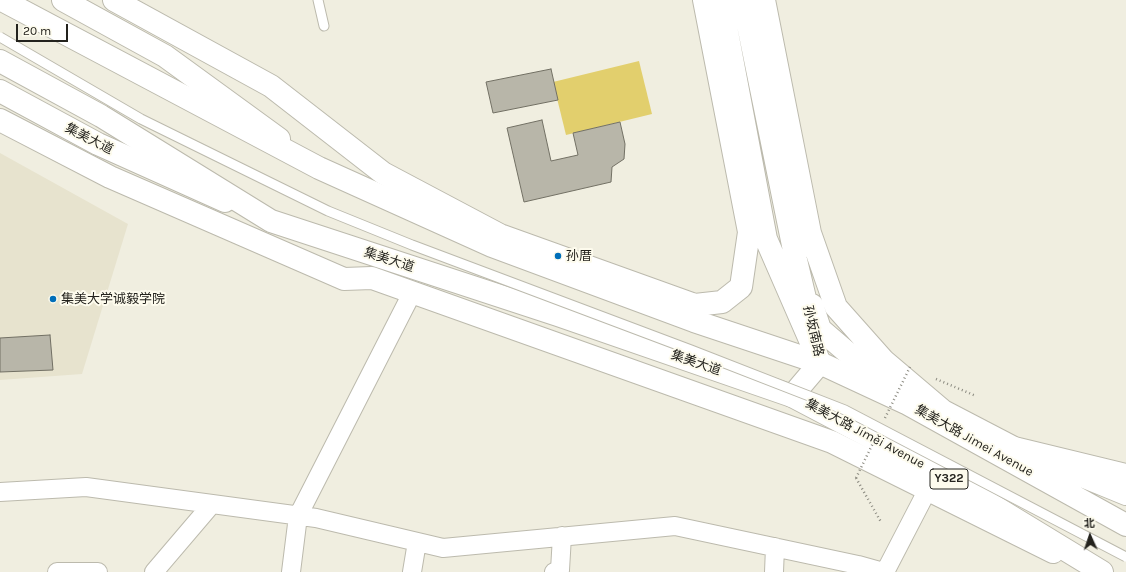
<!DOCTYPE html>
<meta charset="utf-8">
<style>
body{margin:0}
#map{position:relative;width:1126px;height:572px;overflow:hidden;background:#f0eee0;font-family:Karla,"Noto Sans SC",sans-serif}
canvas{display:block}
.north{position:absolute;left:1070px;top:516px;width:40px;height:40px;-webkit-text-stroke:3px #fdfbed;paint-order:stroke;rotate:357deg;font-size:11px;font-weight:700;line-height:16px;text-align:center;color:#23221d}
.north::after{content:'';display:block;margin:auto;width:14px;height:18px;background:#23221d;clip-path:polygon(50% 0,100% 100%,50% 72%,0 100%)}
.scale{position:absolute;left:16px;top:24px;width:52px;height:18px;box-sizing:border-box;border:2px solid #23221d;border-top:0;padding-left:5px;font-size:12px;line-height:14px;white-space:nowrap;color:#23221d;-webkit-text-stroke:3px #fdfbed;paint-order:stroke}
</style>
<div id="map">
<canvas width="1126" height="572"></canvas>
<div class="north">北</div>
<div class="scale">20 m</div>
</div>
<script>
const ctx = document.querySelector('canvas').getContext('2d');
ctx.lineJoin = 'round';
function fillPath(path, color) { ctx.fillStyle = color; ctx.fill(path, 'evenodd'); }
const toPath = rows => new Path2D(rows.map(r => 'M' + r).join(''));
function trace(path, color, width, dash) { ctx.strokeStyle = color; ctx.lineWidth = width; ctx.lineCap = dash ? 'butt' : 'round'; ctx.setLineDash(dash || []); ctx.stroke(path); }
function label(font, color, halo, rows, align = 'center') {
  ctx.font = font + ' Karla,"Noto Sans SC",sans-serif'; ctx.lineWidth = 4; ctx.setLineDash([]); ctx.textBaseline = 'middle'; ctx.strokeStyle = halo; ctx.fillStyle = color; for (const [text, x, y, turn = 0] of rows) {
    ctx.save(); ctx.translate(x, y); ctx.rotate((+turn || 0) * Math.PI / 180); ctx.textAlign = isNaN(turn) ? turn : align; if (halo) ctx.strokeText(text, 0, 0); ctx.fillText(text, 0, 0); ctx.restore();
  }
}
const built = toPath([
 [0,153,128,224,82,374,0,380]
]);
const green = toPath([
 [639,61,652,114,566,135,553,82]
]);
const building = toPath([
 [551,69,558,100,493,113,486,82,551,69],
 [542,120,551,161,578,155,573,133,620,122,625,144,624,159,612,167,611,182,524,202,507,128,542,120],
 [50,335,53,370,0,372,0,338,50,335]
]);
const path = toPath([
 [936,379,976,396],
 [856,478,881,522]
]);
const service = toPath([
 [318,0,324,26]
]);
const minor = toPath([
 [0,492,86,487,316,518,443,548,675,526,858,565,883,572],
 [57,572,98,572],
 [154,572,212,504],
 [291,572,298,516,412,293],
 [412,572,417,542],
 [554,572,560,570,562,536],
 [774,572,775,547],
 [885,572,928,489]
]);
const secondary = toPath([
 [114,0,271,86,383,173,500,235,695,305,722,302,741,287,749,232,704,0],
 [721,0,766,239,820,363],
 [743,0,796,260,808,311],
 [764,0,810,233,836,307,884,361,943,411,1014,448,1126,475],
 [0,120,110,177,344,279,372,278,832,442,1053,552],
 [812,305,820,329,898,396],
 [792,396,820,363]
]);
const primary = toPath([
 [63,0,165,56,279,139],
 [0,91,98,144,225,201]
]);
const trunk = toPath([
 [2,0,319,168,492,246,694,321,820,363,906,403,1126,525],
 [0,61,101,116,271,221,558,315,792,396,946,477,1102,572],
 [1014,448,1126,494]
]);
const pathBridge = toPath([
 [885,418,910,367],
 [856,478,875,439]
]);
const serviceBridge = toPath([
 [0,37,141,119,328,211,412,245,691,350,845,410,1126,557]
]);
const markers = [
 [558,256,4,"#006eb9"],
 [53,299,4,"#006eb9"]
];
const shields = [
 [949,479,38]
];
const shieldNames = [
 ["Y322",949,479]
];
const streetNames = [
 ["集美大道",89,139,27],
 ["集美大道",389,260,18],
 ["孙坂南路",813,331,77],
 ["集美大道",696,363,19],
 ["集美大路 Jíměi Avenue",865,434,28],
 ["集美大路 Jimei Avenue",974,441,29]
];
const poiNames = [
 ["孙厝",566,256],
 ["集美大学诚毅学院",61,299]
];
fillPath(built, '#e7e3ce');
fillPath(green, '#e2cf6d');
fillPath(building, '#b8b6a9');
trace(building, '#727064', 1);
trace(service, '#bcbaad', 11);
trace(minor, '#bcbaad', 20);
trace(secondary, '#bcbaad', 24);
trace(primary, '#bcbaad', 24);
trace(trunk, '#bcbaad', 24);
trace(path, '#8c8b81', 2.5, [1, 3]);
trace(service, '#fff', 9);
trace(minor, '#fff', 18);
trace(secondary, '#fff', 22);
trace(primary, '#fff', 22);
trace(trunk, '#fff', 22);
trace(serviceBridge, '#bcbaad', 11, []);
trace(pathBridge, '#8c8b81', 2.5, [1, 3]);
trace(serviceBridge, '#fff', 9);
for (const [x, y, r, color] of markers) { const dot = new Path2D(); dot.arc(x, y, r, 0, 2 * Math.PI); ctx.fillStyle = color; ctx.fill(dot); trace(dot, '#fdfbed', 1.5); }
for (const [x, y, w] of shields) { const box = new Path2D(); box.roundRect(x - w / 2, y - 10, w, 20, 3); ctx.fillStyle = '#fdfbed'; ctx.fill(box); trace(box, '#23221d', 1); }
label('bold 12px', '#23221d', null, shieldNames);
label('13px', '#23221d', '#fdfbed', streetNames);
label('13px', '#23221d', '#fdfbed', poiNames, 'left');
</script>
